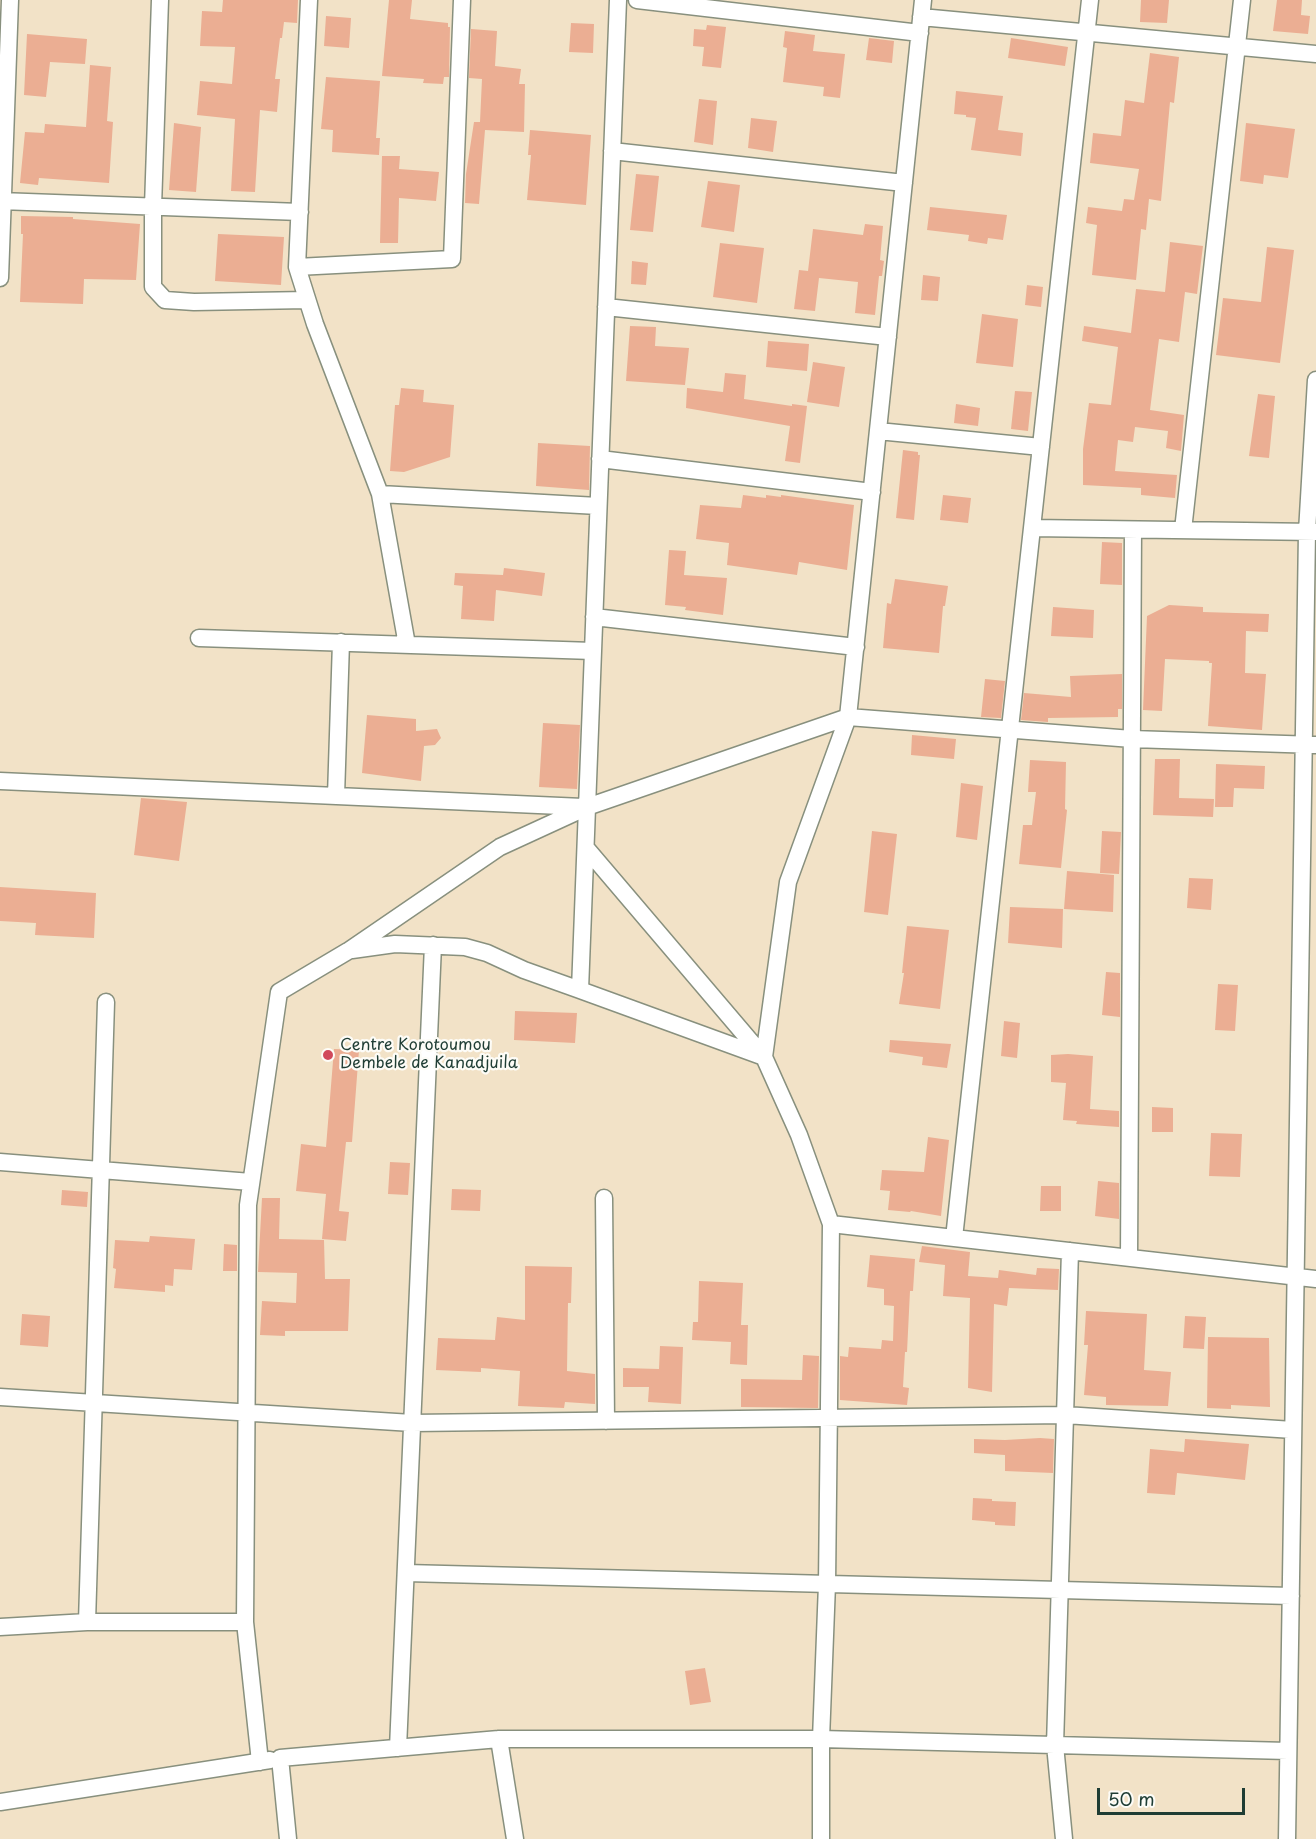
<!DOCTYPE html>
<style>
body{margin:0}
#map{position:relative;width:1316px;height:1839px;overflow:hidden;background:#f2e2c7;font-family:"Playpen Sans",sans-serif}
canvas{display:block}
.scale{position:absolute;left:1097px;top:1788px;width:148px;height:27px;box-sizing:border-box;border:3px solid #1f3d34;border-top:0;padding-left:8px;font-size:18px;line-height:21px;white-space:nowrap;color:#1f3d34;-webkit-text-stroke:4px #fdfcf7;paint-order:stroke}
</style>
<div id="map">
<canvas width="1316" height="1839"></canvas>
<div class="scale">50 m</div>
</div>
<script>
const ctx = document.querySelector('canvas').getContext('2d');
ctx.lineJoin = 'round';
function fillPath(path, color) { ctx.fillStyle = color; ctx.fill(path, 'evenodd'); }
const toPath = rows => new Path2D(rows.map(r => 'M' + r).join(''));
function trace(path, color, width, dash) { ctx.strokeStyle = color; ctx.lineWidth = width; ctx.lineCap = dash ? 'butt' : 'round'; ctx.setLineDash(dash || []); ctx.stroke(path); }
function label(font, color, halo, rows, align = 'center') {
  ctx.font = font + ' "Playpen Sans",sans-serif'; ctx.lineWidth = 4.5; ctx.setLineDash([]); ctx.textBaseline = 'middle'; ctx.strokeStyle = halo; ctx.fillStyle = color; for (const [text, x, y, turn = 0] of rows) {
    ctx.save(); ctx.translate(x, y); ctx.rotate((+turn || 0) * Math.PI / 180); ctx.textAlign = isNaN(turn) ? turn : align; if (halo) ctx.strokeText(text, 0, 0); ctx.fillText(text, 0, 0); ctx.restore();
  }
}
const building = toPath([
 [223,0,298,0,297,23,284,22,282,38,280,38,275,79,280,79,277,112,260,110,255,192,231,191,235,119,197,115,200,81,232,84,235,47,200,46,202,11,222,12],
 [389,0,412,0,410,19,448,23,448,27,450,27,449,77,444,77,443,84,423,83,424,79,382,76],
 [1141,0,1169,0,1167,23,1140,22],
 [1277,0,1302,0,1301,15,1310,16,1308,34,1273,31],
 [326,16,351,18,349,48,324,46],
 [571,23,594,24,593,53,569,52],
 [707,25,726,27,721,68,702,66,704,47,693,46,694,29,706,30],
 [471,29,497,31,495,66,521,69,519,84,525,84,524,132,485,130,479,204,465,203,466,174,474,122,480,122,482,79,469,78],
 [785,31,815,35,813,51,845,54,840,98,823,96,824,87,783,82,787,48,783,47],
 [27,34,87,39,85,64,50,62,46,97,24,95],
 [869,38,894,41,892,63,866,60],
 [1011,38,1068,47,1065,66,1008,58],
 [1150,53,1179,57,1174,103,1170,102,1161,201,1149,199,1146,230,1141,229,1136,280,1092,275,1097,225,1086,223,1088,207,1122,211,1124,199,1134,200,1139,169,1090,163,1093,133,1121,136,1125,100,1144,103],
 [90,65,111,67,107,121,113,122,109,183,39,178,38,185,20,183,25,132,44,133,45,124,86,127],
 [326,77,380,81,376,138,380,138,379,155,332,152,333,130,321,129],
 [956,91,1003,96,998,130,1023,133,1021,156,971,150,976,118,966,117,966,115,954,114],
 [699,99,717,101,713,145,694,142],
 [751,118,777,121,773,152,748,148],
 [174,123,201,127,196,192,169,190],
 [1246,123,1295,129,1288,178,1264,175,1263,184,1240,181],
 [530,130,591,135,586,205,527,200,531,155,528,155],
 [382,156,400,156,399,169,439,172,436,201,399,198,398,243,380,243],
 [636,174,659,176,653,232,630,230],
 [708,181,740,185,734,232,701,227],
 [930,207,1007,215,1003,240,988,238,987,244,968,241,969,235,927,230],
 [21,216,73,217,73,219,140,224,136,280,84,279,83,304,20,302,23,234,21,234],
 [865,224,883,226,880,260,884,261,882,276,879,276,875,315,855,313,858,282,819,278,815,311,794,309,799,270,808,271,813,229,863,235],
 [218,234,284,237,281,285,215,281],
 [1170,242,1203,246,1197,294,1185,292,1179,342,1159,339,1150,410,1184,415,1181,451,1166,448,1168,431,1135,427,1133,442,1118,440,1115,471,1177,475,1175,498,1141,495,1141,488,1083,485,1083,449,1089,403,1111,405,1118,347,1082,341,1084,326,1131,333,1136,289,1165,292],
 [720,243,764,248,757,303,713,297],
 [1267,247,1294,250,1280,363,1216,355,1223,298,1261,302],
 [632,261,648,263,646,285,631,284],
 [923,275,940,277,938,301,921,300],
 [1027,285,1043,287,1041,307,1025,305],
 [982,314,1018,319,1013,367,976,363],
 [630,326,656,327,655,346,689,348,685,385,626,381],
 [768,341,809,344,807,371,766,367],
 [813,362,845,367,839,407,807,402],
 [725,373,746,375,744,399,792,406,792,404,807,406,800,463,785,461,790,426,686,408,687,388,723,392],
 [401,388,424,390,423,402,454,405,450,457,404,472,390,471,395,405,399,405],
 [1015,391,1032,392,1028,431,1011,429],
 [1258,394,1275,396,1269,458,1249,456],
 [956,404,980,408,978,426,954,423],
 [538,443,590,446,589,490,536,486],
 [903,450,918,452,918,455,920,455,914,520,896,518],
 [743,495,766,498,766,495,781,497,781,495,854,505,847,570,799,562,797,575,727,565,729,543,696,539,700,505,741,508],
 [943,495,971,498,968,523,940,520],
 [1102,542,1122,543,1122,585,1100,584],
 [669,550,686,551,684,575,727,578,723,615,685,610,686,607,665,605],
 [504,568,545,573,542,596,496,590,494,621,461,619,463,586,454,585,455,573,503,575],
 [895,579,948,586,945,606,943,606,939,653,883,648,887,603,891,604],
 [1169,605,1203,607,1203,612,1269,614,1268,632,1246,631,1245,673,1266,674,1262,730,1208,726,1212,663,1209,663,1209,661,1165,659,1162,711,1143,710,1147,616],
 [1053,607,1094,610,1093,638,1051,636],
 [1122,674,1122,709,1118,709,1118,717,1048,718,1048,722,1021,720,1024,693,1071,697,1070,676],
 [985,679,1005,681,1001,718,981,717],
 [367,715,416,719,416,731,437,729,441,738,435,745,424,746,421,781,362,773],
 [543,723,580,725,577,789,539,787],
 [912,735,956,739,954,759,911,755],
 [1155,759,1180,759,1179,798,1214,799,1213,817,1153,815],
 [1030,760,1066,762,1065,809,1067,810,1061,868,1019,864,1023,825,1032,825,1036,792,1028,792],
 [1216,764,1265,766,1264,789,1234,788,1233,807,1215,807],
 [961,783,983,786,977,840,956,837],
 [141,798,187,802,179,861,134,855],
 [872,831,897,834,888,915,864,912],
 [1102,831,1121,832,1119,874,1100,873],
 [1067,871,1114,875,1113,912,1064,909],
 [1189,878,1213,879,1211,910,1187,908],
 [0,887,96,893,94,938,35,935,36,923,0,921],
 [1010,907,1063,909,1062,948,1008,943],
 [907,926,949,930,940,1009,899,1004,904,973,902,973],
 [1106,972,1120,973,1120,1017,1102,1015],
 [1218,984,1238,985,1235,1031,1215,1030],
 [515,1011,577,1013,575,1043,514,1040],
 [1004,1021,1020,1023,1017,1058,1001,1056],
 [890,1040,951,1044,947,1068,922,1065,923,1057,889,1052],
 [334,1049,359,1050,352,1142,346,1142,339,1211,349,1212,346,1241,322,1239,326,1194,296,1191,301,1144,326,1147],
 [1068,1054,1093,1056,1090,1109,1119,1111,1119,1127,1076,1124,1077,1121,1063,1120,1066,1083,1051,1082,1051,1055],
 [1152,1107,1173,1108,1173,1132,1152,1132],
 [1211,1133,1242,1134,1240,1177,1209,1176],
 [928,1137,949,1140,941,1216,911,1211,910,1212,888,1210,890,1191,880,1190,882,1170,924,1172],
 [390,1162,410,1163,408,1195,388,1194],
 [1098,1181,1119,1183,1119,1219,1095,1216],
 [1041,1186,1061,1186,1061,1211,1040,1211],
 [452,1189,481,1190,480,1211,451,1210],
 [62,1190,88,1192,87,1207,61,1205],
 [262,1198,280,1198,279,1239,324,1240,325,1279,350,1279,348,1331,285,1331,285,1336,260,1335,262,1301,296,1303,297,1273,258,1272],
 [150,1236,195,1239,192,1270,174,1269,173,1286,165,1285,165,1292,114,1288,116,1269,113,1268,115,1240,149,1242],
 [224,1244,237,1245,237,1271,223,1271],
 [922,1246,970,1252,968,1276,998,1278,999,1270,1036,1275,1037,1268,1059,1269,1058,1290,1009,1288,1007,1306,994,1304,992,1392,968,1388,970,1298,943,1296,945,1265,919,1262],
 [870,1255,915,1259,913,1291,910,1291,907,1352,905,1352,903,1387,909,1388,907,1405,840,1400,840,1356,848,1357,849,1347,881,1349,882,1340,893,1341,894,1306,884,1305,884,1289,867,1287],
 [525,1266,572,1267,571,1303,568,1303,567,1371,595,1374,595,1404,565,1402,564,1408,518,1406,520,1371,481,1368,481,1372,436,1370,438,1338,495,1340,497,1317,525,1320],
 [699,1281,743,1283,741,1325,748,1325,747,1365,730,1364,731,1342,692,1340,693,1322,698,1322],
 [1086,1311,1147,1314,1144,1370,1171,1372,1168,1406,1106,1405,1106,1397,1084,1395,1088,1345,1084,1345],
 [22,1314,50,1316,48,1347,20,1345],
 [1185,1316,1206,1317,1204,1349,1183,1348],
 [1208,1337,1269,1338,1270,1407,1231,1405,1231,1409,1207,1408],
 [660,1346,683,1347,681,1404,648,1402,649,1387,623,1387,623,1368,659,1369],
 [803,1355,819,1356,818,1408,741,1407,741,1379,802,1380],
 [1040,1438,1054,1439,1053,1473,1005,1471,1005,1455,974,1453,974,1439,1005,1440],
 [1185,1439,1249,1444,1245,1480,1177,1473,1175,1495,1147,1493,1150,1449,1184,1452],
 [973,1498,992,1499,992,1501,1016,1502,1015,1526,995,1525,995,1522,972,1520],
 [705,1668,711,1702,690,1705,685,1671]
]);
const street = toPath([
 [160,0,153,207,153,287,165,300,194,302,307,300],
 [309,0,297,267,315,324,380,494,407,645],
 [618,0,580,990,764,1057],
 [637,0,920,33],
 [921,17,1316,54],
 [612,151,904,183],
 [0,201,300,212],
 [297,267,452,259,462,0],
 [0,278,10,0],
 [606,307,888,337],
 [878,431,1041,447],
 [600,459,872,492],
 [380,494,598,506],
 [1032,528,1316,532],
 [1183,530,1242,0],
 [594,617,856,647],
 [199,638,593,651],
 [0,781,583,807],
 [336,796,341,642],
 [586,848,763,1056],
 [352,950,395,944,465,947,487,953,524,970,580,990],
 [0,1162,251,1182],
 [604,1198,606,1421],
 [831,1224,1316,1279],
 [954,1238,1090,0],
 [1129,1257,1133,530],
 [0,1397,412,1423,1065,1415,1293,1430],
 [406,1573,1291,1596],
 [87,1622,106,1002],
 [0,1627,87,1622,245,1622],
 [499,1739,515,1839],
 [398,1748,433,945],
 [260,1762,245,1622,248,1205,279,992,348,951,500,847,587,807,848,717,1132,739,1316,745],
 [0,1802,270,1760],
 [288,1839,280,1758,499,1739,821,1739,1288,1751],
 [821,1839,821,1739,827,1584,831,1224,799,1135,764,1057,788,882,848,717,923,0],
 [1064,1839,1055,1745,1070,1251],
 [1287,1839,1307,532,1316,380]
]);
const markers = [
 [328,1055,6,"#d1495b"]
];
const poiNames = [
 ["Centre Korotoumou",340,1046],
 ["Dembele de Kanadjuila",340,1064]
];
fillPath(building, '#ebae93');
trace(street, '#88907e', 19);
trace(street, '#fff', 16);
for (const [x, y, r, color] of markers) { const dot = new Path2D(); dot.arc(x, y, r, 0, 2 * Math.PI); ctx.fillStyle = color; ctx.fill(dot); trace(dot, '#fdfcf7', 2); }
label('16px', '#1f3d34', '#fdfcf7', poiNames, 'left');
</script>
